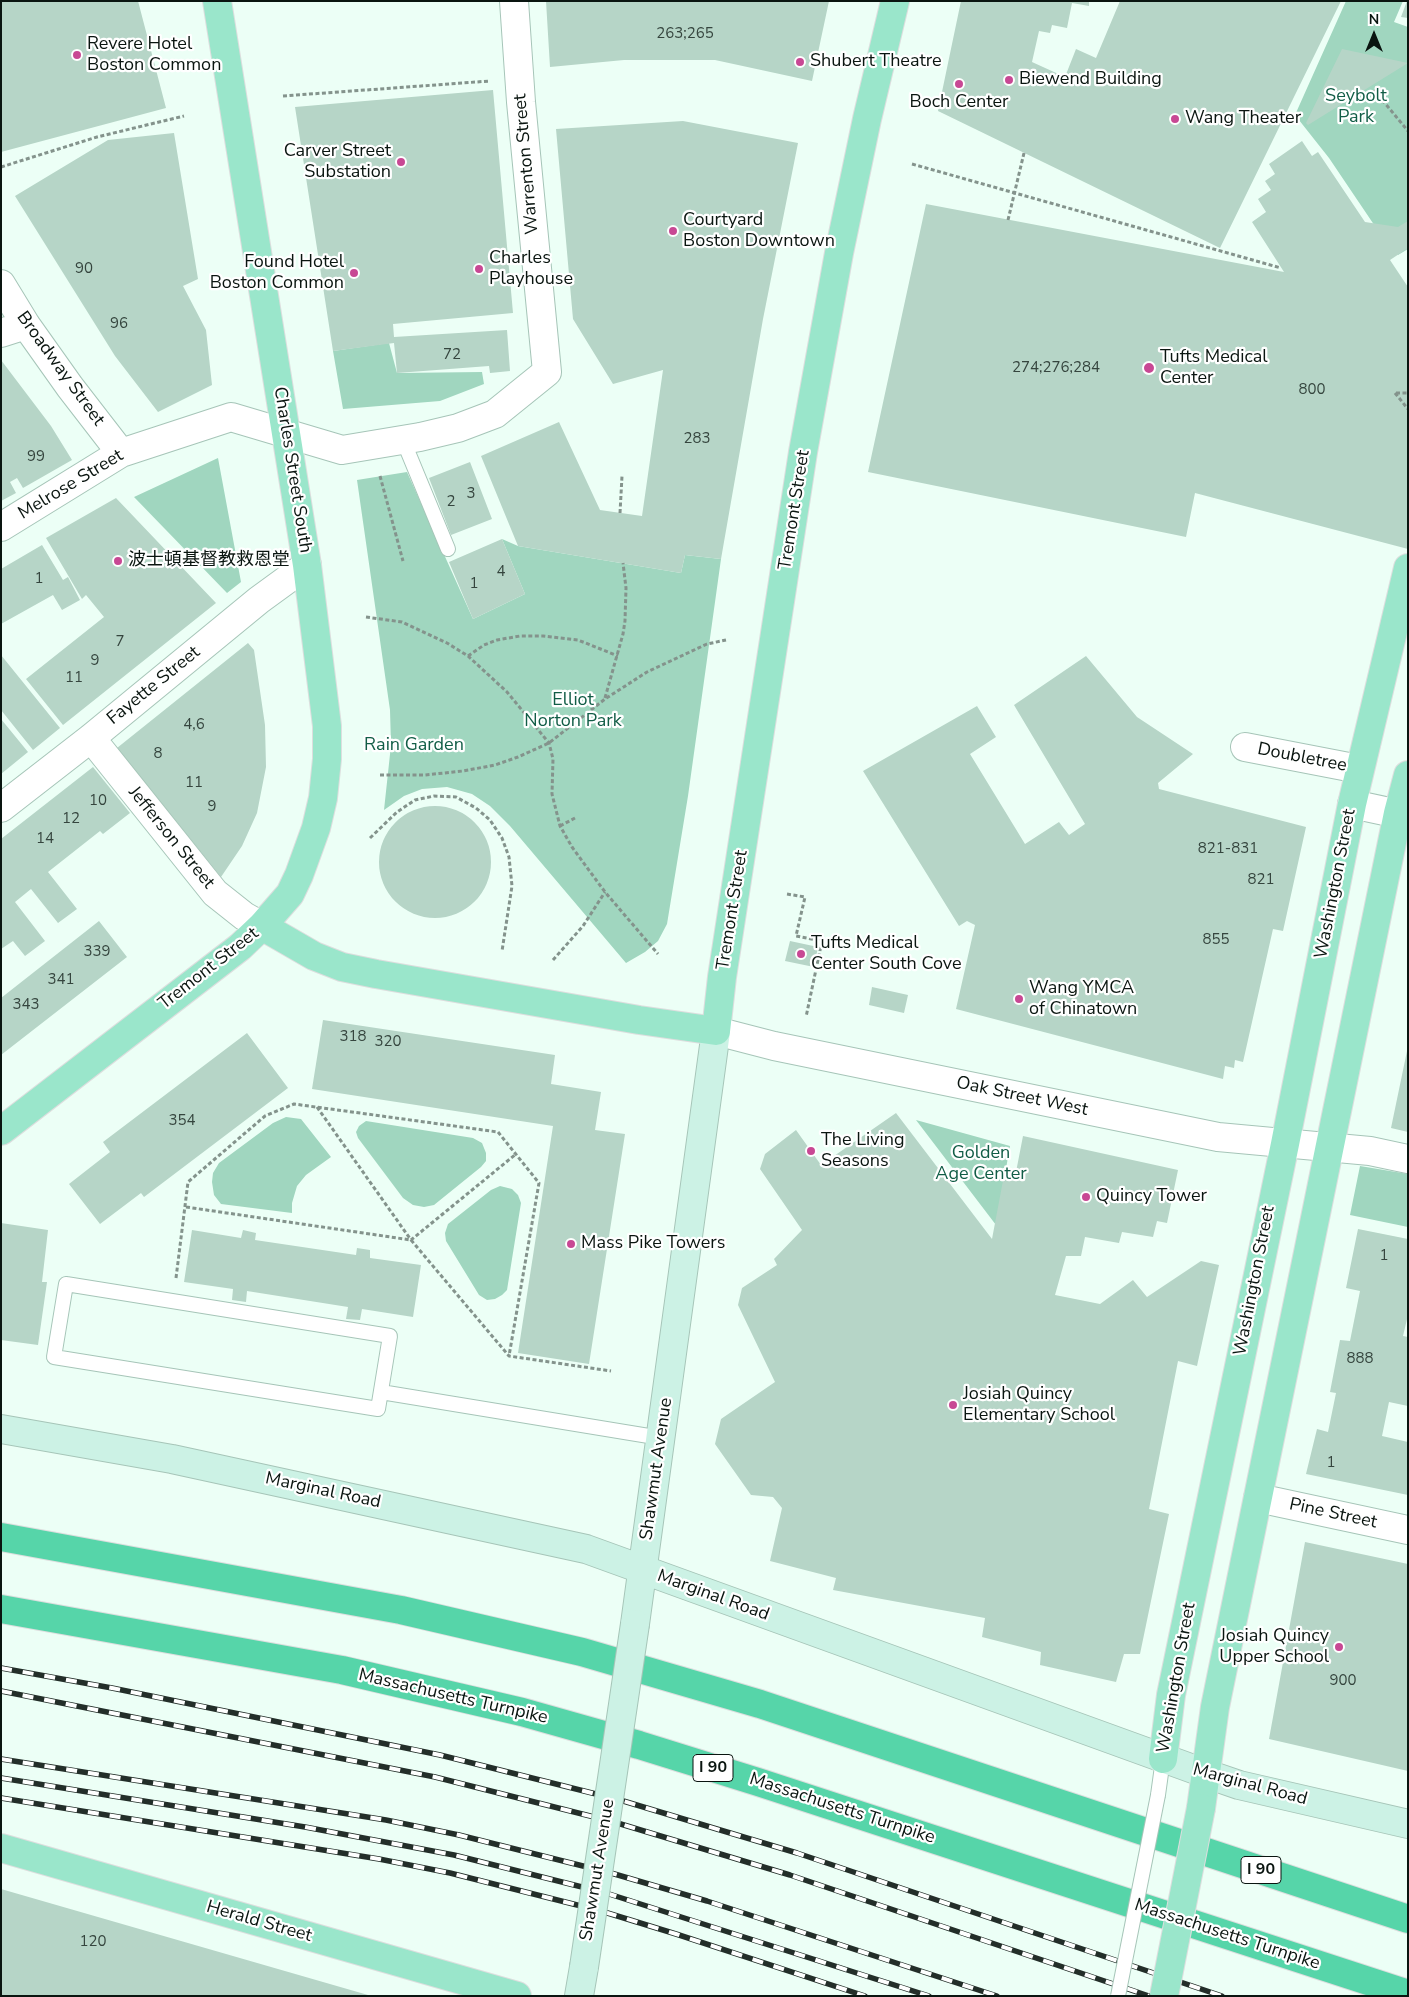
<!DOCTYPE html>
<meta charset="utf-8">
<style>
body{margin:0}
#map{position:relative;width:1409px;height:1997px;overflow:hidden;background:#ecfff6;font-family:"Nunito Sans",sans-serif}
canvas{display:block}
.frame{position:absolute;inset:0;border:2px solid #0a1510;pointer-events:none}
.north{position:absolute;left:1349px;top:10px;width:50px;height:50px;-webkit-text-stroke:4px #fff;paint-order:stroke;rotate:0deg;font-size:14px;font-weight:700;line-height:20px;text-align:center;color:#0a1510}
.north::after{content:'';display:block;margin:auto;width:18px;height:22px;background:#0a1510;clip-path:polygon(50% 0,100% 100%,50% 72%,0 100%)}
</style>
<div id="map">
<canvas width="1409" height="1997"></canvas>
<div class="frame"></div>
<div class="north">N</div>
</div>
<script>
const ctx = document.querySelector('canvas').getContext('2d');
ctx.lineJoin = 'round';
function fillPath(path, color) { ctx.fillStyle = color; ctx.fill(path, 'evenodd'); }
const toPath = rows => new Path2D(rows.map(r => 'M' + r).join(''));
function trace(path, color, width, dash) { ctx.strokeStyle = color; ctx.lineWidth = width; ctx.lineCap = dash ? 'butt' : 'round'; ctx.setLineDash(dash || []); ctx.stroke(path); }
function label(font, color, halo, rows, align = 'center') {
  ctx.font = font + ' "Nunito Sans","Noto Sans SC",sans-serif'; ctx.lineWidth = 4.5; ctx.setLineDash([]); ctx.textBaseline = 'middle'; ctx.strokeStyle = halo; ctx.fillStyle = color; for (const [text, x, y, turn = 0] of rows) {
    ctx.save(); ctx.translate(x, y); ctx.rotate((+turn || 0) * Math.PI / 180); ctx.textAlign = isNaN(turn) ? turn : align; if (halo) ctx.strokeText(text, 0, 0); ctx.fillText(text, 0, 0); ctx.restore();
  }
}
const green = toPath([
 [1346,1,1403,1,1394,22,1408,27,1408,249,1398,255,1387,244,1329,158,1295,115],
 [389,343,397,373,482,372,484,384,440,401,343,409,333,351],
 [218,458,241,582,227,593,134,497],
 [407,472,473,619,525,594,502,539,518,546,681,573,685,555,721,559,688,796,667,924,658,941,645,952,626,963,510,826,490,806,472,794,447,787,422,789,404,796,384,810,391,745,390,710,357,480],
 [286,1117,301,1119,331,1157,306,1175,297,1186,292,1203,292,1213,221,1204,214,1195,212,1182,213,1173,219,1163,273,1123],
 [916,1120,1010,1146,996,1225],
 [366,1121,473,1138,482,1143,486,1153,486,1161,481,1167,434,1205,424,1207,413,1205,403,1198,358,1138,356,1132,359,1126],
 [1360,1166,1408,1174,1408,1227,1350,1215],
 [500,1186,512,1189,518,1195,521,1203,507,1290,502,1295,495,1299,487,1300,479,1295,446,1241,445,1233,448,1224,491,1190]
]);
const building = toPath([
 [1,1,138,1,166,108,1,152],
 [546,1,829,1,812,81,715,60,624,60,550,67],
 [961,1,1089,1,1089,6,1072,3,1067,28,1052,25,1050,33,1039,31,1032,62,1065,77,1076,49,1096,58,1120,1,1341,1,1220,248,938,111],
 [1407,1,1408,18,1401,17],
 [1342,49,1408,63,1308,125,1306,123],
 [493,90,513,313,393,324,394,337,507,330,510,371,490,373,489,366,397,373,394,343,333,351,295,107],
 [683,121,798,143,763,319,721,559,685,555,681,573,518,546,481,456,559,422,600,510,642,516,663,370,613,384,573,319,556,129],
 [174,133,198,279,183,286,206,330,212,385,158,412,115,356,15,196,108,140],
 [1302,141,1312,156,1318,152,1365,222,1398,227,1408,221,1408,248,1390,260,1408,287,1408,549,1195,493,1186,537,868,472,926,204,1284,272,1252,222,1266,212,1258,199,1271,190,1265,181,1275,174,1269,164],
 [1,360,51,426,72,460,23,488,17,478,10,482,16,493,1,501],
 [470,462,492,519,451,535,429,478],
 [116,498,216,603,63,725,26,679,104,617,86,595,82,599,46,538],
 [502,539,525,594,473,619,449,562],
 [42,545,63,580,68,577,80,600,62,610,53,595,1,624,1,569],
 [248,643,254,650,265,725,266,767,257,813,242,846,221,877,117,748],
 [1,655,60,728,33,750,1,710],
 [1086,656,1137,717,1193,754,1158,783,1159,789,1306,827,1283,931,1273,929,1243,1062,1235,1060,1234,1068,1225,1066,1223,1079,956,1009,975,925,967,921,959,926,863,771,977,706,996,737,970,754,1025,844,1059,822,1069,835,1085,824,1014,705],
 [1,719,28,752,1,774],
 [93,767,130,813,103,834,100,831,48,872,77,909,58,923,31,889,15,902,45,941,25,956,13,941,1,949,1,839],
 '379 862a56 56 0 1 1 112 0a56 56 0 1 1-112 0Z',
 [99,921,127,957,1,1055,1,998],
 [790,941,818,947,814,967,785,961],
 [872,987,908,995,904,1013,869,1005],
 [323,1020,555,1055,551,1084,601,1092,595,1130,625,1134,589,1364,518,1353,553,1126,312,1089],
 [247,1033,288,1088,144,1197,141,1193,100,1224,69,1184,110,1152,103,1142],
 [1407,1051,1408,1051,1408,1132,1391,1128],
 [896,1113,992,1239,1005,1170,1016,1172,1023,1136,1178,1170,1167,1223,1157,1221,1153,1237,1122,1232,1119,1243,1085,1237,1081,1256,1066,1256,1055,1295,1100,1304,1133,1280,1147,1297,1201,1261,1219,1265,1197,1366,1178,1361,1149,1509,1169,1514,1140,1654,1124,1654,1116,1682,1040,1665,1041,1652,982,1637,985,1618,833,1590,836,1578,770,1561,782,1508,773,1497,751,1495,715,1444,721,1419,775,1382,738,1305,742,1288,777,1265,774,1259,802,1230,760,1169,765,1154,796,1130,821,1165],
 [1,1223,48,1230,42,1282,47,1282,38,1345,1,1340],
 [1358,1229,1408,1239,1408,1315,1403,1336,1408,1337,1408,1406,1389,1402,1382,1436,1408,1442,1408,1495,1306,1474,1317,1429,1328,1432,1336,1393,1330,1392,1340,1340,1350,1341,1360,1291,1346,1288],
 [192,1230,241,1238,243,1230,256,1233,255,1240,356,1255,357,1248,370,1250,370,1258,421,1265,413,1317,362,1309,360,1320,346,1319,348,1307,247,1291,246,1302,232,1300,233,1289,184,1282],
 [1305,1542,1408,1564,1408,1771,1269,1739],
 [1,1889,368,1995,368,1996,1,1996]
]);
const path = toPath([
 [1374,90,1408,131],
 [283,96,490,81],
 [912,164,1281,268],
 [1,167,97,137,184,116],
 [1395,393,1408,409],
 [1396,393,1408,393],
 [380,476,403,561],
 [620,513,622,476],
 [366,617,402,622,447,643,468,656,507,692,549,743,553,759,552,794,560,826,572,847,605,892,658,954],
 [468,656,484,645,497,640,520,636,543,636,578,640,618,656],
 [605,698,623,634,625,621,626,588,623,563],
 [380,775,425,775,463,771,495,765,518,757,549,743,605,699,647,672,707,644,726,640],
 [560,826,575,818],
 [370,838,397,812,415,800,434,796,456,797,476,808,490,820,502,838,509,857,512,886,502,951],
 [787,894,805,897,796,936,822,941,806,1017],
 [553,960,583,926,605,892],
 [317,1107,411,1240,516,1154],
 [186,1207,411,1240,509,1356,611,1371],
 [176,1278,188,1182,265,1116,294,1104,498,1132,539,1183,509,1356]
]);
const service = toPath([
 [403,440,448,549],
 [66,1284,390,1336,378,1409,54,1357,66,1284],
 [381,1392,661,1438],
 [1158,1795,1163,1759]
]);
const minor = toPath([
 [1,284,26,325,70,387,121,453],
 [1,333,26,325],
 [1,527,121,453,231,417,342,450,420,437,458,428,495,414,547,372,521,102,514,1],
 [91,738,215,893,244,916,262,926],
 [1245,747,1359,769],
 [1352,804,1408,816],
 [1,808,91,738,259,600,307,565],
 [716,1031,774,1046,1218,1137,1370,1151,1408,1159],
 [1258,1498,1408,1530]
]);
const secondary = toPath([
 [1,1429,172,1459,586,1549,1207,1774,1239,1785,1408,1824],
 [635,1624,716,1031],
 [579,1996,584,1967]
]);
const primary = toPath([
 [262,926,314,956,342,967,376,974,639,1020,716,1031,722,977,803,452,839,253,867,119,895,1],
 [1,1131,240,947,262,926,290,894,299,875,316,828,323,798,327,759,327,726,307,565,217,1],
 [1163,1759,1171,1695,1285,1144,1352,804,1408,568],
 [1201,1808,1215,1707,1398,813,1408,775],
 [1,1848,517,1996]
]);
const motorway = toPath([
 [1,1537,401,1610,582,1652,760,1704,1408,1919],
 [1,1609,342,1670,522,1712,639,1745,758,1782,1408,1994]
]);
const rail = toPath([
 [1,1668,112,1688,440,1755,620,1800,797,1853,1222,1996],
 [1,1691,435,1777,614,1822,790,1875,1149,1996],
 [1,1759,386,1820,459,1835,611,1873,707,1901,997,1996],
 [1,1778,305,1827,454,1855,606,1893,929,1996],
 [1,1798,379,1859,450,1873,601,1911,676,1934,865,1996]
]);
const pathBridge = toPath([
 [1008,220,1024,153]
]);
const serviceBridge = toPath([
 [1118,1996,1158,1795]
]);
const secondaryBridge = toPath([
 [584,1967,635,1624]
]);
const primaryBridge = toPath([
 [1164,1996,1201,1808]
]);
const markers = [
 [77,55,5,"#c84894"],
 [800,62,5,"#c84894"],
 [1009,80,5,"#c84894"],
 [959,84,5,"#c84894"],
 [1175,119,5,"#c84894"],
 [401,162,5,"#c84894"],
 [673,231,5,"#c84894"],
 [479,269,5,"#c84894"],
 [354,273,5,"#c84894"],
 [1149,368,6,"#c84894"],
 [118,561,5,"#c84894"],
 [801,954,5,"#c84894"],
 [1019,999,5,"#c84894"],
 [811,1151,5,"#c84894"],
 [1086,1197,5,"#c84894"],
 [571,1244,5,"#c84894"],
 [953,1405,5,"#c84894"],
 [1339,1647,5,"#c84894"]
];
const numberNames = [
 ["263;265",685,34],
 ["90",84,269],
 ["96",119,324],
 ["72",452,355],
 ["274;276;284",1056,368],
 ["800",1312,390],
 ["283",697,439],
 ["99",36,457],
 ["3",471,494],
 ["2",451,502],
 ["4",501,572],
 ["1",39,579],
 ["1",474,584],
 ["7",120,642],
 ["9",95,661],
 ["11",74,678],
 ["4,6",194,725],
 ["8",158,754],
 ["11",194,783],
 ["10",98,801],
 ["9",212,807],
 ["12",71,819],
 ["14",45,839],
 ["821-831",1228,849],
 ["821",1261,880],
 ["855",1216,940],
 ["339",97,952],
 ["341",61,980],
 ["343",26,1005],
 ["318",353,1037],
 ["320",388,1042],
 ["354",182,1121],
 ["1",1384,1256],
 ["888",1360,1359],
 ["1",1331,1463],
 ["900",1343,1681],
 ["120",93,1942]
];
const shields = [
 [713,1768,40],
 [1261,1870,40]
];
const shieldNames = [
 ["I 90",713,1768],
 ["I 90",1261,1870]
];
const poiNames = [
 ["Revere Hotel",87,45],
 ["Boston Common",87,66],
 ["Shubert Theatre",810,62],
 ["Biewend Building",1019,80],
 ["Boch Center",959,103,"center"],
 ["Wang Theater",1185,119],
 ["Carver Street",391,152,"right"],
 ["Substation",391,173,"right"],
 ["Courtyard",683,221],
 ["Boston Downtown",683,242],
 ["Charles",489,259],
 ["Playhouse",489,280],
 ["Found Hotel",344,263,"right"],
 ["Boston Common",344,284,"right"],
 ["Tufts Medical",1160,358],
 ["Center",1160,379],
 ["波士頓基督教救恩堂",128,561],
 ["Tufts Medical",811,944],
 ["Center South Cove",811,965],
 ["Wang YMCA",1029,989],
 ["of Chinatown",1029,1010],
 ["The Living",821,1141],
 ["Seasons",821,1162],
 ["Quincy Tower",1096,1197],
 ["Mass Pike Towers",581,1244],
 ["Josiah Quincy",963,1395],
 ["Elementary School",963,1416],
 ["Josiah Quincy",1329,1637,"right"],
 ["Upper School",1329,1658,"right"]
];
const parkNames = [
 ["Seybolt",1356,97],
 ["Park",1356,118],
 ["Elliot",573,701],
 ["Norton Park",573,722],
 ["Rain Garden",414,746],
 ["Golden",981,1154],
 ["Age Center",981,1175]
];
const streetNames = [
 ["Warrenton Street",527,164,-95],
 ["Broadway Street",60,369,54],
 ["Charles Street South",292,470,81],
 ["Melrose Street",71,485,-31],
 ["Tremont Street",795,510,-81],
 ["Fayette Street",154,686,-39],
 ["Doubletree",1302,758,11],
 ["Jefferson Street",171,838,51],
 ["Washington Street",1336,884,-79],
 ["Tremont Street",733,910,-81],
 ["Tremont Street",209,969,-38],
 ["Oak Street West",1022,1097,12],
 ["Washington Street",1255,1281,-79],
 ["Shawmut Avenue",657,1469,-82],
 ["Marginal Road",323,1491,12],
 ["Pine Street",1333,1514,12],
 ["Marginal Road",713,1596,20],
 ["Washington Street",1177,1678,-80],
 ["Massachusetts Turnpike",453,1697,13],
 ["Marginal Road",1250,1785,15],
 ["Massachusetts Turnpike",842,1809,18],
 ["Shawmut Avenue",598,1870,-81],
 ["Herald Street",259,1922,16],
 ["Massachusetts Turnpike",1227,1935,18]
];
fillPath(green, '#a0d6bf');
fillPath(building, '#b6d5c7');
trace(service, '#a6c5b8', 16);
trace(minor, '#a6c5b8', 30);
trace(secondary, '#a6c5b8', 30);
trace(primary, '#dddede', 30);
trace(motorway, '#dddede', 30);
trace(path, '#84938c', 3, [4, 2.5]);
trace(service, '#fff', 14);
trace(minor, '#fff', 28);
trace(secondary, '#ccf2e5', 28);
trace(primary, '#9ae6cb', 28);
trace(motorway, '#56d5a9', 28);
trace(rail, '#232e29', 5.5);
trace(rail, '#fff', 4, [11]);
trace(serviceBridge, '#a6c5b8', 16, []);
trace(secondaryBridge, '#a6c5b8', 30, []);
trace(primaryBridge, '#dddede', 30, []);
trace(pathBridge, '#84938c', 3, [4, 2.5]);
trace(serviceBridge, '#fff', 14);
trace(secondaryBridge, '#ccf2e5', 28);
trace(primaryBridge, '#9ae6cb', 28);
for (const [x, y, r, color] of markers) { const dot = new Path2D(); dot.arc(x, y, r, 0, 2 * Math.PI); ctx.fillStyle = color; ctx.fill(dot); trace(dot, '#fff', 2); }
label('15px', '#35453e', null, numberNames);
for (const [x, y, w] of shields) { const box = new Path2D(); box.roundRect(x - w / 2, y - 13.5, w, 27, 4); ctx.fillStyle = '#fff'; ctx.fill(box); trace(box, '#0a1510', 1); }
label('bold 16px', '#0a1510', null, shieldNames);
label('18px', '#0a1510', '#fff', poiNames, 'left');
label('18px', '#115d46', '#fff', parkNames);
label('18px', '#0a1510', '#fff', streetNames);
</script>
